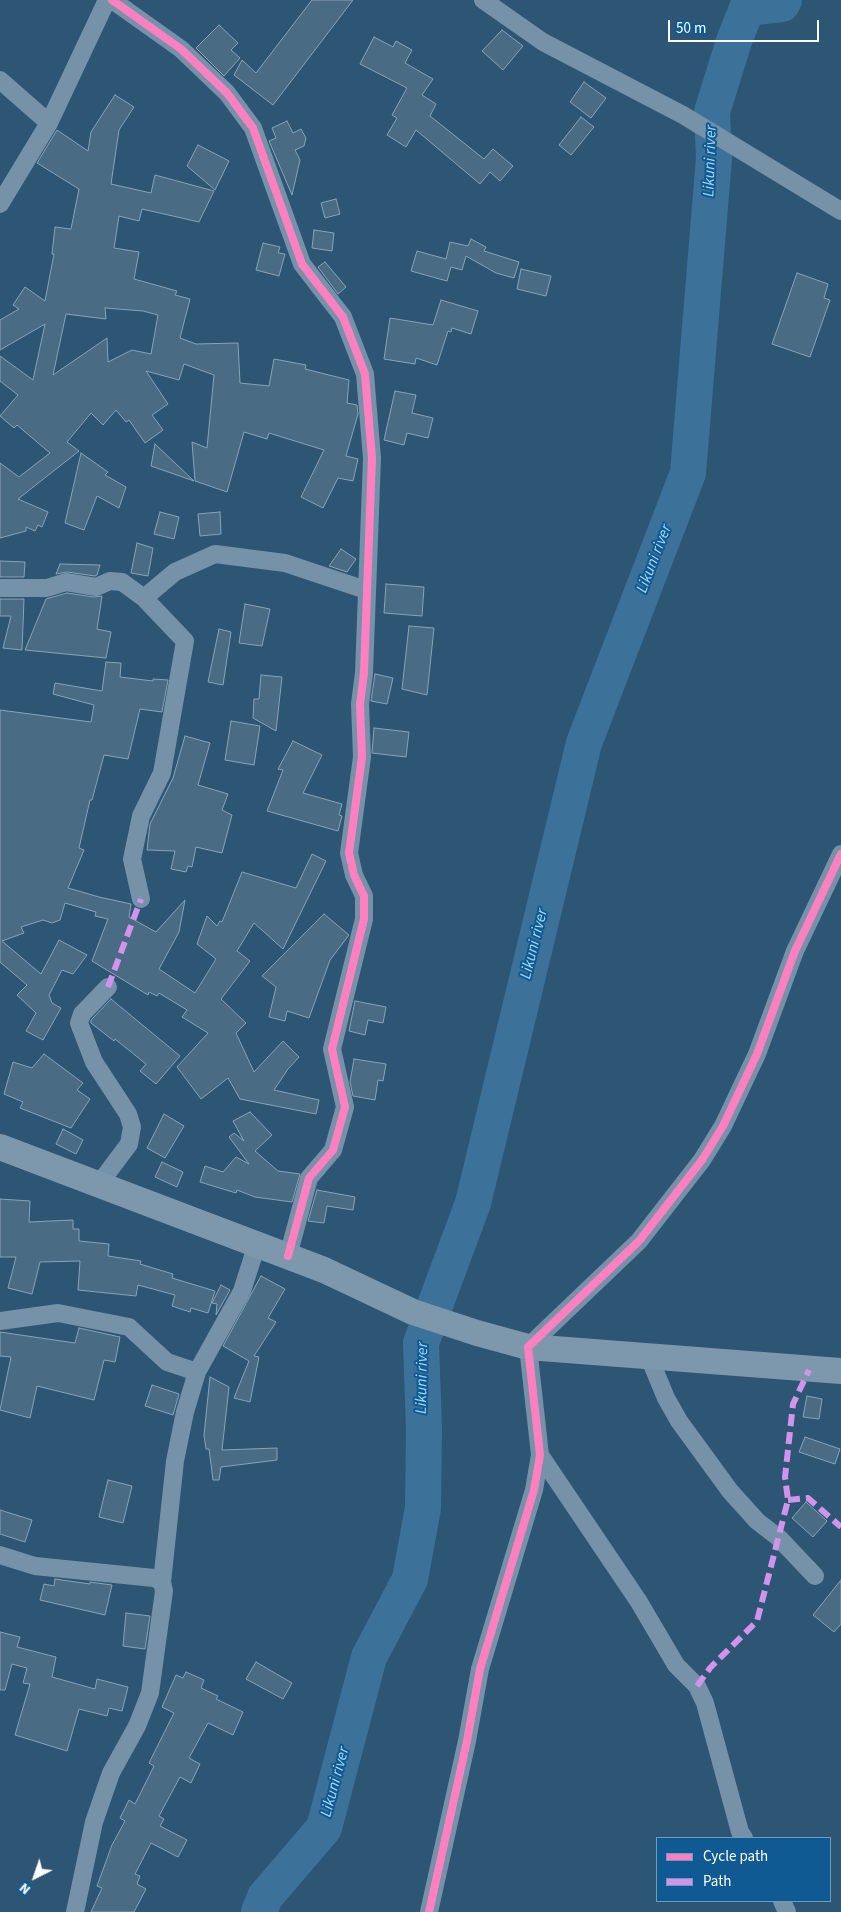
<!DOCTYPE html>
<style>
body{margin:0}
#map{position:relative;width:841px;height:1912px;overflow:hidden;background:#2d5675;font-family:"Source Sans 3",sans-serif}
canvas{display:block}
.legend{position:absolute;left:656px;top:1837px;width:175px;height:65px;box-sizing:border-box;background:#0f5a93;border:1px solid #6f9cbe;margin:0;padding:6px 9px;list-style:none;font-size:15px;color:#fff}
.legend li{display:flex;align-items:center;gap:10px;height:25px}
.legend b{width:25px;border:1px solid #6f9cbe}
.north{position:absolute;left:10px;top:1852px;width:50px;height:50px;-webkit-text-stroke:4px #0f5a93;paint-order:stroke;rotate:221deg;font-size:14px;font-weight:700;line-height:20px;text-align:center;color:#fff}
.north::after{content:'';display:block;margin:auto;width:18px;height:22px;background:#fff;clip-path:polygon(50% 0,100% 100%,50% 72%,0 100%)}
.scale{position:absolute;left:668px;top:20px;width:151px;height:22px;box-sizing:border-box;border:2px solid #fff;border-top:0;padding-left:6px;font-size:15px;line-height:18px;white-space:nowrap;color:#fff;-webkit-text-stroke:4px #0f5a93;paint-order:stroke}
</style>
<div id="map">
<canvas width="841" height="1912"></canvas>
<ul class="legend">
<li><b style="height:6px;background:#ff80c0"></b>Cycle path</li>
<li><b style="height:6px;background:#d193ec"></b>Path</li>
</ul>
<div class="north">N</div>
<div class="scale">50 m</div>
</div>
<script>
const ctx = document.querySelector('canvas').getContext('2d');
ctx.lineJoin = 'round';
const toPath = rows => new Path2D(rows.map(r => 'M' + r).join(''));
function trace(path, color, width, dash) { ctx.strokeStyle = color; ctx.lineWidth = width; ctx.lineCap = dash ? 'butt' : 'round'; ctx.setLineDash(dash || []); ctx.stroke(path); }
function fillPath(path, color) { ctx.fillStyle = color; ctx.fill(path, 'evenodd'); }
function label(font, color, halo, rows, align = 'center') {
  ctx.font = font + ' "Source Sans 3",sans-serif'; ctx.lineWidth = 4; ctx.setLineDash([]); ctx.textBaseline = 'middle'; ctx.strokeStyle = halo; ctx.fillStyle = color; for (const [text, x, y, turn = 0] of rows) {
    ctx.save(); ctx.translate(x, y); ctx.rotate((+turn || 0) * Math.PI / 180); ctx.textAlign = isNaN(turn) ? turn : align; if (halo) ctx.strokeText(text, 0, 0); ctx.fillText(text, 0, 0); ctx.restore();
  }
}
const river = toPath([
 [259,1912,265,1897,324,1828,369,1657,410,1579,423,1508,424,1429,421,1343,473,1203,584,743,688,473,714,158,712,112,734,41,747,8,782,4,784,0]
]);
const building = toPath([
 [312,0,353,0,273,105,234,75,242,60,256,73,312,0],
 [219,25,238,43,231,50,240,58,224,76,196,48,219,25],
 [502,30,523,46,503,70,482,51,502,30],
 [374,37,393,47,396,41,412,50,405,63,433,79,422,95,436,104,430,116,484,159,493,149,513,166,500,181,490,172,480,184,416,130,406,147,387,135,397,118,392,115,407,88,360,64,374,37],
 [584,82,606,98,591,118,570,102,584,82],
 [115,95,134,107,119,130,111,184,151,193,155,175,214,191,199,222,142,209,139,221,119,216,114,248,139,252,134,279,177,291,175,295,190,299,180,338,196,344,238,343,240,383,269,386,274,359,306,365,305,369,349,380,347,403,357,405,358,414,346,456,358,459,353,481,338,478,323,508,301,497,324,450,269,433,267,439,244,432,227,492,195,481,192,442,207,448,214,375,184,364,179,380,146,371,168,404,152,415,163,430,145,443,129,420,126,422,116,410,103,425,91,413,67,442,79,451,18,499,48,512,42,527,38,525,35,531,26,527,26,531,0,538,0,463,19,477,50,453,17,425,14,428,0,416,18,395,0,381,0,356,33,380,45,324,0,350,0,320,19,309,13,305,25,287,45,301,54,254,52,254,55,227,71,229,79,189,37,163,57,130,88,151,91,132,115,95],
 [105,308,143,311,158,315,151,354,132,350,108,362,107,338,53,375,66,314,106,319,105,308],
 [581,117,594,127,571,155,559,145,581,117],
 [287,121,293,133,301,129,306,138,304,146,295,150,300,160,292,195,269,141,276,138,272,128,287,121],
 [198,145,229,161,215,190,187,166,198,145],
 [336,199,340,214,325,218,321,203,336,199],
 [314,230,334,233,332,251,312,248,314,230],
 [471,239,486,247,484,251,519,262,514,278,496,273,466,256,462,270,451,267,447,281,411,271,417,251,446,259,450,242,468,246,471,239],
 [263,243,280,247,278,253,285,254,279,276,256,270,263,243],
 [325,262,346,287,338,294,318,267,325,262],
 [521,269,551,276,546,296,517,289,521,269],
 [797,273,828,284,824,298,830,300,810,357,772,344,797,273],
 [441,300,478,311,471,334,452,328,451,332,448,331,437,365,416,358,415,364,384,359,390,318,433,325,441,300],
 [395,391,416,395,412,413,433,418,428,438,407,433,404,445,384,440,395,391],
 [155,444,194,481,151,466,155,444],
 [81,453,108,472,105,475,126,487,119,508,97,496,84,530,65,523,81,453],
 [160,512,179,517,174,539,154,534,160,512],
 [220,512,221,534,200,536,198,514,220,512],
 [137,543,153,548,148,576,131,573,137,543],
 [341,549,356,559,347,572,329,566,341,549],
 [0,561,25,562,24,577,0,577,0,561],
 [60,564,100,565,97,575,95,576,67,572,56,574,60,564],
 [386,584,424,587,422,616,384,613,386,584],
 [67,593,94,597,102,596,97,629,111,632,106,658,25,650,46,599,67,593],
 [0,599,24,599,22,650,3,648,11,616,0,616,0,599],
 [245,604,270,609,262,646,239,643,245,604],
 [409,626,434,628,427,695,402,689,409,626],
 [219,629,231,632,223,685,208,682,219,629],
 [106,662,121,663,120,677,153,681,153,679,168,680,162,712,140,709,128,759,104,755,92,800,90,800,79,848,84,850,68,888,99,897,131,904,129,917,156,932,185,900,179,932,159,969,195,993,216,959,197,944,207,916,217,926,220,921,222,922,242,872,296,888,312,854,326,861,283,949,254,923,237,951,250,961,221,999,246,1023,236,1033,254,1072,283,1041,299,1057,288,1069,274,1090,319,1100,316,1114,240,1099,228,1078,201,1099,177,1067,208,1033,182,1017,187,1010,159,993,157,996,149,992,148,995,92,961,108,919,95,916,96,912,65,903,60,920,52,923,43,920,21,927,24,933,2,941,41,974,59,940,87,955,73,974,62,970,49,995,52,1003,61,1008,43,1040,26,1031,36,1013,17,995,27,985,0,962,0,710,91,722,94,705,53,694,55,683,102,691,106,662],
 [375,674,393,678,387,704,371,701,375,674],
 [261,675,282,677,276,731,253,718,254,699,259,699,261,675],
 [231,721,260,726,254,765,225,760,231,721],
 [374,728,409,732,406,757,372,753,374,728],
 [185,736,210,743,198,785,228,794,222,810,232,815,222,853,196,847,192,867,188,866,186,872,171,869,175,851,147,850,150,824,173,778,185,736],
 [293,741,322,755,303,793,342,804,339,815,342,816,338,831,267,811,283,770,278,769,293,741],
 [324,914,349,935,330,960,309,1018,287,1011,285,1021,269,1017,276,987,262,976,324,914],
 [111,999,180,1056,156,1084,140,1071,146,1064,115,1039,114,1041,91,1023,91,1020,111,999],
 [355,1001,386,1007,383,1023,368,1020,365,1035,349,1031,355,1001],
 [44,1054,83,1083,77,1090,90,1099,71,1128,20,1108,23,1102,4,1094,13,1062,32,1068,44,1054],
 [354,1059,386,1064,383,1081,378,1080,375,1100,353,1096,350,1082,354,1059],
 [250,1112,272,1135,255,1151,278,1171,300,1174,292,1202,255,1197,237,1190,236,1193,200,1182,205,1166,223,1172,236,1157,249,1164,229,1137,234,1133,244,1141,233,1121,250,1112],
 [164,1114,184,1126,165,1158,147,1148,164,1114],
 [63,1129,83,1140,76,1154,56,1144,63,1129],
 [162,1162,183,1172,177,1187,155,1177,162,1162],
 [317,1190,355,1197,353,1210,327,1206,324,1223,308,1221,317,1190],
 [0,1199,30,1201,29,1222,73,1220,73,1229,79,1229,79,1241,109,1244,108,1256,141,1261,140,1264,173,1274,172,1278,215,1291,208,1313,191,1308,190,1312,172,1306,175,1295,138,1285,136,1296,78,1290,80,1261,40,1262,32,1294,8,1288,16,1257,0,1257,0,1199],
 [261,1276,285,1289,268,1318,276,1322,254,1356,259,1357,250,1402,234,1398,249,1361,223,1346,261,1276],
 [221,1285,230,1290,216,1315,217,1304,212,1303,221,1285],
 [79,1328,120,1337,115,1362,104,1360,94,1400,37,1386,30,1418,0,1410,11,1357,0,1356,0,1332,75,1343,79,1328],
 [210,1377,229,1387,222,1450,277,1448,277,1460,221,1467,219,1480,213,1480,209,1449,206,1449,204,1435,210,1377],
 [152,1385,179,1394,173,1415,145,1406,152,1385],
 [807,1396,822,1399,819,1419,803,1417,807,1396],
 [805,1437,840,1449,835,1464,799,1452,805,1437],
 [108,1480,132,1486,123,1523,99,1517,108,1480],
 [806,1502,827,1521,813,1537,792,1518,806,1502],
 [0,1510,32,1520,25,1542,0,1534,0,1510],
 [55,1579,90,1584,90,1582,112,1585,105,1615,40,1600,44,1584,54,1586,55,1579],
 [841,1580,841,1624,834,1632,813,1615,841,1580],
 [126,1613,150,1616,145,1649,123,1646,126,1613],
 [0,1632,20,1637,17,1647,56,1657,52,1677,95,1689,97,1679,128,1687,122,1711,109,1708,107,1716,79,1709,67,1751,15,1735,30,1684,23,1683,27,1668,12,1664,5,1690,0,1690,0,1632],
 [256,1662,292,1683,283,1699,246,1679,256,1662],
 [186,1672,204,1680,201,1688,218,1696,216,1699,243,1712,233,1735,208,1723,189,1758,200,1764,191,1783,180,1777,159,1816,164,1819,160,1826,187,1840,178,1857,151,1843,135,1874,140,1876,137,1884,146,1889,134,1912,91,1912,102,1888,97,1886,112,1845,125,1821,120,1818,129,1800,135,1804,154,1766,149,1763,174,1713,162,1707,176,1675,183,1678,186,1672]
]);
const street = toPath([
 [112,0,181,49,227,93,253,128,302,264,343,317,365,374,372,458,364,673,360,704,362,757,349,853,354,875,364,896,364,919,332,1049,345,1107,333,1150,309,1178,288,1256],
 [483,0,543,42,683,115,841,211],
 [0,80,49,123],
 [0,204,49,123,107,0],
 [0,588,47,588,66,582,96,587,110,581,122,582,144,598,185,641,162,773,141,816,132,859,141,899],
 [144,598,175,572,215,554,285,563,366,590],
 [99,1184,129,1144,132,1127,128,1114,94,1062,79,1023,82,1014,108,987],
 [0,1321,58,1313,129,1327,167,1362,197,1372],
 [649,1357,666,1398,679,1421,730,1491,757,1521,779,1538,815,1576],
 [540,1455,639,1602,676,1665,697,1686,705,1703,740,1832,744,1838],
 [0,1555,35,1566,154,1578,162,1582,164,1591,150,1693,137,1726,111,1773,94,1822,75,1912],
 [162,1582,175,1461,185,1412,197,1372,242,1291,257,1244],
 [782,1901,787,1912],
 [429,1912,467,1741,480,1669,534,1490,540,1455,528,1347,639,1241,702,1160,723,1126,757,1054,795,951,841,854]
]);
const secondary = toPath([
 [0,1147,324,1270,413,1312,477,1333,528,1347,841,1371]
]);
const quiet = toPath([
 [108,987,141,899],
 [788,1500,808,1498,841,1527],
 [697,1686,710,1668,757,1621,788,1500,785,1477,793,1404,809,1370]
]);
const cycleway = toPath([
 [112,0,181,49,227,93,253,128,302,264,343,317,365,374,372,458,364,673,360,704,362,757,349,853,354,875,364,896,364,919,332,1049,345,1107,333,1150,309,1178,288,1256],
 [429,1912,467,1741,480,1669,534,1490,540,1455,528,1347,639,1241,702,1160,723,1126,757,1054,795,951,841,854]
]);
const waterNames = [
 ["Likuni river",711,161,-88],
 ["Likuni river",655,559,-69],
 ["Likuni river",535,944,-76],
 ["Likuni river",423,1378,-89],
 ["Likuni river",336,1782,-75]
];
trace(river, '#3c719a', 36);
fillPath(building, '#4a6b84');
trace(building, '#89a3b6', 1);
trace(street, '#7592a8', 18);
trace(secondary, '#7d98ac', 26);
trace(quiet, '#d193ec', 6, [12, 6]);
trace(cycleway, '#ff80c0', 8);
label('italic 16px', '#a7d8fb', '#0f5a93', waterNames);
</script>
